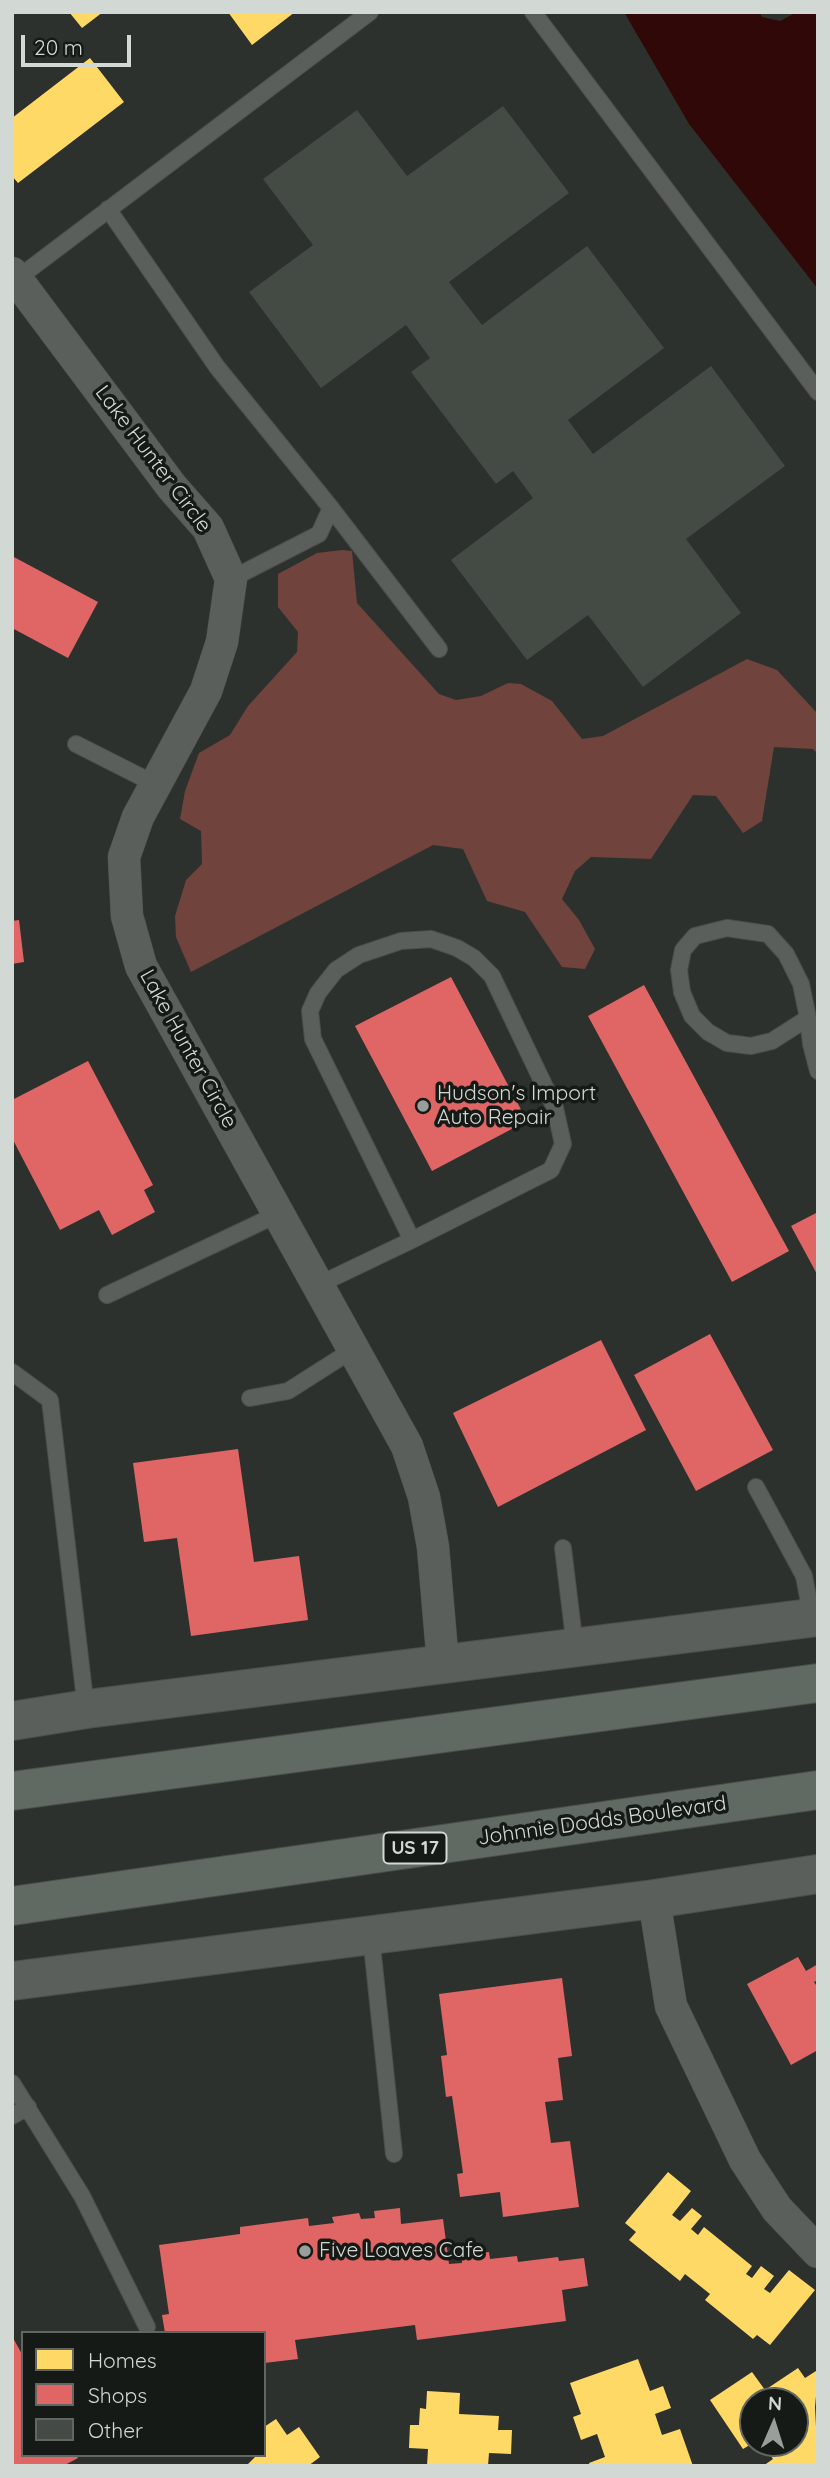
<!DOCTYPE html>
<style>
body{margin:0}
#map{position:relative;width:830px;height:2478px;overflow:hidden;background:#2d312d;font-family:Quicksand,sans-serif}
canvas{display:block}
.frame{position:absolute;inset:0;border:14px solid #d2d8d3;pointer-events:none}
.legend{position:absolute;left:21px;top:2331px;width:245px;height:126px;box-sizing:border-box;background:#161a16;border:2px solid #616662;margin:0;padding:9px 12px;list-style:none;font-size:21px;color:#d2d8d3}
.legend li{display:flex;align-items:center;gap:14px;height:35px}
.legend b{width:35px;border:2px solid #616662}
.north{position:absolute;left:739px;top:2387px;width:70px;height:70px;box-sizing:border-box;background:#161a16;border:2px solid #616662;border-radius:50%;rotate:3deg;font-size:19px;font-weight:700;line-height:28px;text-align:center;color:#d2d8d3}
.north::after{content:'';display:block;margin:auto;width:24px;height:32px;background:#989e99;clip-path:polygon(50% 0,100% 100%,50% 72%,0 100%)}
.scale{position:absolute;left:21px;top:35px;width:110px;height:32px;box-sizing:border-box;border:4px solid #d2d8d3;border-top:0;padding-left:9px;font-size:21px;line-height:24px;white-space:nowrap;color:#d2d8d3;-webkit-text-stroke:5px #161a16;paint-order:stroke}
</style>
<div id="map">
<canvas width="830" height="2478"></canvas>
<div class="frame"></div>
<ul class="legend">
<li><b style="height:19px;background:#ffd966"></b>Homes</li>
<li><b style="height:19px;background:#e06666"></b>Shops</li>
<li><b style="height:19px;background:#434b44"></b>Other</li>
</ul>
<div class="north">N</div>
<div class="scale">20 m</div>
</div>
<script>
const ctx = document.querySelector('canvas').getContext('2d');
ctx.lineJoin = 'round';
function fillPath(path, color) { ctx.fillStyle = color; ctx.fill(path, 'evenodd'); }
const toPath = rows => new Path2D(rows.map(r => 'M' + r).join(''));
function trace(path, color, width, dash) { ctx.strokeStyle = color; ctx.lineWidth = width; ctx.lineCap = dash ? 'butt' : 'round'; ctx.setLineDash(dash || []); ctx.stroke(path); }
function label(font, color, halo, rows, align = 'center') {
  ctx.font = font + ' Quicksand,sans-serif'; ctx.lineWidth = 7; ctx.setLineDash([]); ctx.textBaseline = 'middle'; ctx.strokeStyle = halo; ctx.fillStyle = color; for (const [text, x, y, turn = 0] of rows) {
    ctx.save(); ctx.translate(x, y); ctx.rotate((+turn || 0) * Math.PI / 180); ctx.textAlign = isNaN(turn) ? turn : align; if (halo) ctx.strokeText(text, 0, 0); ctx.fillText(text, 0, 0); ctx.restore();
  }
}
const forest = toPath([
 [342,550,352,551,357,603,439,694,456,700,481,696,508,683,521,684,552,701,582,739,603,736,747,659,777,670,818,714,818,754,813,749,774,747,762,821,743,833,716,796,693,795,651,859,591,857,575,871,562,899,579,920,595,949,585,969,562,967,525,912,487,901,463,849,433,845,191,972,176,937,175,916,186,880,202,864,201,831,180,819,185,791,199,753,230,735,248,706,297,652,298,632,278,607,278,574,317,553]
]);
const water = toPath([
 [624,12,759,12,762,17,780,21,797,12,818,12,818,289,689,124]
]);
const homes = toPath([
 [69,12,103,12,82,28],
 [228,12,295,12,252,45],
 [90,58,124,102,18,183,12,176,12,118],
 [668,2172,691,2191,672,2215,680,2221,692,2208,702,2216,691,2229,698,2235,704,2227,752,2266,746,2274,752,2278,761,2266,774,2276,764,2289,770,2293,789,2270,815,2290,770,2345,757,2335,753,2339,705,2300,710,2294,685,2274,680,2281,629,2240,636,2232,625,2223],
 [638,2359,650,2391,663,2386,671,2408,655,2414,662,2435,680,2429,693,2466,590,2466,589,2463,605,2457,597,2434,581,2440,573,2417,581,2414,570,2383],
 [798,2368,805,2378,816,2371,818,2374,815,2407,818,2466,763,2466,773,2459,761,2443,795,2443,795,2401,753,2401,753,2443,743,2449,710,2400,752,2372,765,2390],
 [427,2391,460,2393,459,2414,499,2416,498,2430,512,2430,511,2454,489,2453,488,2466,427,2466,428,2449,409,2448,410,2425,419,2425,420,2408,426,2409],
 [276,2419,287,2435,299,2427,320,2457,308,2466,246,2466,257,2455,264,2455,264,2427]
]);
const shops = toPath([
 [12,556,98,602,68,658,12,628],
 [19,920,24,962,12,964,12,921],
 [451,977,527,1121,432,1171,355,1026],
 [644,985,789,1251,732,1282,588,1016],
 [88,1061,153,1185,144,1190,155,1212,112,1235,99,1210,60,1230,12,1138,12,1100],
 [818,1212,818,1276,791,1226],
 [710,1334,773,1450,696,1491,634,1375],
 [601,1340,646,1430,498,1507,453,1413],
 [238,1449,254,1562,299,1556,308,1620,191,1636,177,1538,144,1542,133,1463],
 [798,1957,806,1971,818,1964,818,1980,814,1982,818,1988,818,2050,791,2065,747,1984],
 [562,1978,572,2056,558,2058,563,2100,545,2102,551,2143,570,2141,579,2207,503,2217,500,2192,460,2197,457,2174,463,2173,452,2096,446,2097,441,2056,447,2055,439,1994],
 [400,2208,401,2224,443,2219,449,2264,462,2263,462,2256,489,2252,490,2259,517,2256,518,2262,558,2257,559,2261,584,2258,588,2286,562,2290,566,2321,417,2340,415,2325,295,2340,298,2359,264,2363,264,2333,165,2333,162,2315,169,2314,159,2245,240,2234,240,2227,308,2218,309,2226,334,2223,332,2217,359,2213,361,2219,375,2218,374,2211],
 [12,2336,23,2356,23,2455,76,2455,78,2458,63,2466,12,2466]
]);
const building = toPath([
 [503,106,569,193,449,282,482,325,587,246,664,348,568,420,593,454,711,366,785,466,686,539,741,613,643,687,588,615,527,660,451,560,533,498,513,471,496,484,411,372,430,358,406,325,321,388,249,292,313,245,263,179,357,110,407,176]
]);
const service = toPath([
 [533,12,818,392],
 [108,209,217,367,331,508,319,534,231,579],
 [14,281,370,12],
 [331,508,439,649],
 [76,744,155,784],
 [808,1018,772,1041,751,1046,727,1043,708,1032,692,1016,682,992,679,970,683,950,695,936,727,928,768,934,786,954,801,984,808,1018,811,1044,818,1071],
 [318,1285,412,1240,551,1170,563,1144,555,1108,492,976,474,958,457,948,431,939,401,941,359,955,336,970,318,993,310,1011,313,1039,412,1240],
 [107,1295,278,1214],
 [12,1372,50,1400,86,1709],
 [250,1398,288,1391,354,1349],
 [756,1487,804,1576,812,1618],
 [563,1548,575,1647],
 [371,1936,394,2154],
 [12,2083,82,2196,147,2327],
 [12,2116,28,2107]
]);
const minor = toPath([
 [12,273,172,487,208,528,231,579,222,642,206,691,138,817,124,857,127,916,141,966,407,1446,424,1497,433,1547,443,1664],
 [654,1899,671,2006,745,2160,777,2209,818,2252]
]);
const tertiary = toPath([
 [12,1721,87,1709,818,1617],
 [12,1981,654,1899,818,1874]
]);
const trunk = toPath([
 [12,1791,818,1683],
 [12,1906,818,1790]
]);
const markers = [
 [423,1106,7,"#989e99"],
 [305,2251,7,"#989e99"]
];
const shields = [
 [415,1848,63]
];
const shieldNames = [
 ["US 17",415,1848]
];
const streetNames = [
 ["Lake Hunter Circle",153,459,53],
 ["Lake Hunter Circle",188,1049,61],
 ["Johnnie Dodds Boulevard",602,1821,-8]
];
const poiNames = [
 ["Hudson's Import",437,1094],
 ["Auto Repair",437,1118],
 ["Five Loaves Cafe",319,2251]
];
fillPath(forest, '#70433d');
fillPath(water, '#310808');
fillPath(homes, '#ffd966');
fillPath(shops, '#e06666');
fillPath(building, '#434b44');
trace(service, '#4b4e4b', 18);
trace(minor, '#4b4e4b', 33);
trace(tertiary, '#4b4e4b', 40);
trace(trunk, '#4b4e4b', 40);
trace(service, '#5b5f5c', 16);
trace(minor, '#5b5f5c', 32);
trace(tertiary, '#5b5f5c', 38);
trace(trunk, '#606a62', 38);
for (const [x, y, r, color] of markers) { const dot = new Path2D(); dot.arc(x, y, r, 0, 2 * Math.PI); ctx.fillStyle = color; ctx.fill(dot); trace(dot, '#161a16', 2.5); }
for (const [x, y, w] of shields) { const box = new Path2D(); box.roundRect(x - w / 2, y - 15.5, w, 31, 5); ctx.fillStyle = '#161a16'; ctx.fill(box); trace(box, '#d2d8d3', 2); }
label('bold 19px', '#d2d8d3', null, shieldNames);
label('21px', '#d2d8d3', '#161a16', streetNames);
label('21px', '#d2d8d3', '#161a16', poiNames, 'left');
</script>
